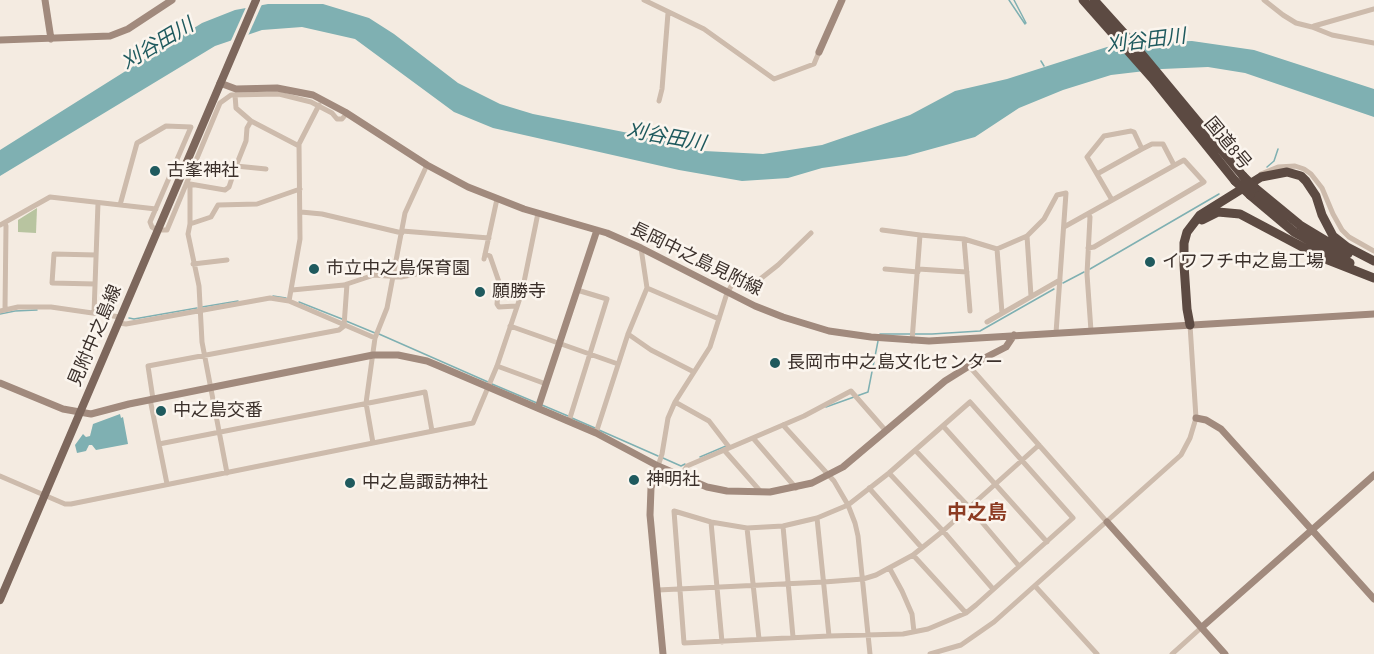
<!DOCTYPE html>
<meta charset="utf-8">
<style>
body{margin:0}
canvas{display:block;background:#f4ebe1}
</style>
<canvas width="1374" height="654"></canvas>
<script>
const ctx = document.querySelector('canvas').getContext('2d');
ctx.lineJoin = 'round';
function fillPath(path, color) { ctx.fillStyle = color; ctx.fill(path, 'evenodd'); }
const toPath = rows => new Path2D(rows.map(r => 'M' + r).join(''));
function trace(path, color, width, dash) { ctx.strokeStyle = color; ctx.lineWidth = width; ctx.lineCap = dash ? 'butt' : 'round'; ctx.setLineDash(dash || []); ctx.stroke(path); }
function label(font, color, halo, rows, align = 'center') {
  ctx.font = font + ' "Sofia Sans Condensed","Noto Sans JP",sans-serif'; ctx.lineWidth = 5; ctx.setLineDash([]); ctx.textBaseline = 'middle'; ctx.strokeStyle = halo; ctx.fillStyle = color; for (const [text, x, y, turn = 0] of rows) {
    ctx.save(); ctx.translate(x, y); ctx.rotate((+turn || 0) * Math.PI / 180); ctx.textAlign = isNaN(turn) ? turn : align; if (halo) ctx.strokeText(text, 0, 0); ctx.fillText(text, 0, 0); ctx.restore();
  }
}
const green = toPath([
 [37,208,36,233,18,232,18,220]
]);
const water = toPath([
 [268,4,323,4,369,18,394,34,458,83,500,104,533,114,679,143,704,151,763,154,822,145,910,115,955,91,1007,79,1107,47,1149,42,1192,41,1254,50,1374,89,1374,117,1245,73,1208,67,1162,69,1111,75,1063,90,1019,108,975,137,906,156,822,168,788,178,742,181,679,170,493,128,454,112,355,39,302,27,262,30,215,46,0,176,0,150,202,23,235,10],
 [120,414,121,418,123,417,128,444,96,450,92,445,89,445,86,451,77,453,75,445,83,434,86,437,90,436,93,424]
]);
const pier = toPath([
 [263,2,247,38,229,45,247,5]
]);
const stream = toPath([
 [1009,0,1025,24],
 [1014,0,1026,23],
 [1041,61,1044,66],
 [1267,167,1274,161,1278,149],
 [1090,269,1219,194],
 [1063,283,1084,272],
 [273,296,286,298],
 [299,302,342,319],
 [202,307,238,301],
 [0,314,15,311,37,310],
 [129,318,134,319,197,308],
 [346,321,375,333],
 [379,334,488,382],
 [880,334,932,334,980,331,1054,289],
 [492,384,537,403],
 [542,405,568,416],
 [826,407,868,392,878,341],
 [572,418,595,428],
 [599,430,658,456],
 [700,457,726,446],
 [663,458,681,466,685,464]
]);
const street = toPath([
 [644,0,704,29,774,79,814,64,819,52],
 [1264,0,1283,15,1296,23,1312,27,1332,35,1374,43],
 [1314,26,1374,9],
 [235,95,236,108,251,121,247,128,246,141,236,166],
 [659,101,662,89,668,13],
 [251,121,299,146],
 [1097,174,1142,149],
 [1261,174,1278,167,1295,166,1304,169,1311,174,1322,188,1333,214,1342,230,1349,237,1374,251],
 [187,183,190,184,190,224,188,234,199,286,202,342,227,473],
 [190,184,225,190,229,187,236,166,266,169],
 [1112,200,1087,157,1104,136,1131,131,1134,132,1142,149,1152,144,1163,144,1174,165],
 [120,205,137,143,166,126,191,127,150,222,152,227,157,230,167,230,220,103,231,95,279,94,311,102,332,113,337,119,342,119,347,113],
 [301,212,322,214,402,233],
 [1088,214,1090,217,1087,274,1091,331],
 [5,223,6,226,5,309],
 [190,224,211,217,218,205,257,204,300,189],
 [0,225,50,197,156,209],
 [1064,227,1184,160,1204,182,1094,247,1088,248],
 [882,230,920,235],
 [402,231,489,238],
 [964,239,997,249,1027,236],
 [997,249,1002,313],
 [485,254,490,256,499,282,497,304,499,307,516,306],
 [484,259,497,199],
 [193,264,227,260],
 [885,269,918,272],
 [918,269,967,272],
 [95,284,52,283,54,254,96,255],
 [647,288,719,319],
 [292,290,344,285,374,275,401,277,431,271],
 [1031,296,1027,236,1044,219,1057,195,1066,193,1056,333],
 [289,301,300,239,299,144,319,105],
 [0,311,18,307,51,307,120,317],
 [94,313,98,203],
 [987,322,1060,280],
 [118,323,126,324,270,298,289,301,375,338],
 [510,326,618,364],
 [628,334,651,350,694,372],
 [912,341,920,235,964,239,970,311],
 [497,366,546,384],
 [969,366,1107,522],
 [150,399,167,484],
 [153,399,148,366,339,330,344,326,347,284],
 [675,402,709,421,729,447],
 [970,402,1073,518,976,605,966,613,928,629,903,634,829,636,684,643,674,511,711,522,747,528,783,526,817,518,848,505,889,473,970,402],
 [569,421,607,299,577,290],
 [783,425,834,481,848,505,855,523,858,536,870,654],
 [943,426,1047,542],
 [596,433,628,334,647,288,641,248],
 [753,438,796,488],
 [373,443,473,423,497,366,522,292,538,213],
 [159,444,425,392,432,431],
 [724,450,761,492],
 [915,450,969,507,1019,566],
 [658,466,662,454,668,418,675,402,710,347,727,293,735,280,739,279,751,283,759,280,778,265,811,233],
 [889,473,943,531,993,589],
 [0,476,65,504,71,504,373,443,366,403,375,338,387,308,405,213,427,165],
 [681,476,687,466,804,416,851,391,886,431],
 [869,488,922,548],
 [817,518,829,636],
 [711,522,722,642],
 [783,526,793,637],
 [747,528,759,639],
 [913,555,966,613],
 [890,569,902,591,912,614,914,632],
 [1035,586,1097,654],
 [658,590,824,582,863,579,876,575,913,555,943,531,1039,445],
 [930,654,961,645,994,622,1181,455,1190,438,1196,418,1190,325],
 [1172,654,1202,627]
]);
const secondary = toPath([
 [45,0,51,39],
 [0,40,110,36,128,29,172,0],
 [819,52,842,0],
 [220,83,236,89,277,88,313,95,345,112,427,165,468,187,524,209,607,233,641,248,755,306,783,317,829,331,871,337,929,341,1374,314],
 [0,383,63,409,91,414,129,404,373,355,398,355,427,361,439,366,596,433,658,466,707,487,727,491,770,492,812,483,843,467,945,381,969,366,1006,347,1014,335],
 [538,408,597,230],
 [1196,418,1206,420,1221,429,1374,599],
 [658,466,651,488,650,515,663,654],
 [1107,522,1225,654],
 [1202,627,1374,475]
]);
const primary = toPath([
 [0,600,256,0]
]);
const highway = toPath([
 [1083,0,1152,78,1235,181],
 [1094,0,1131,41,1243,176],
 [1255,188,1300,225,1348,254],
 [1250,195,1294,232,1350,263],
 [1202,220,1218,212,1240,214,1323,258,1374,278],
 [1190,325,1187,309,1184,265,1184,243,1187,232,1200,215,1261,177,1287,172,1301,176,1306,181,1316,196,1322,215,1333,236,1347,247,1374,261]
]);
const highwayBridge = toPath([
 [1243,176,1255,188],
 [1235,181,1250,195]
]);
const markers = [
 [155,171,6,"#1f5a5e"],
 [1150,262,6,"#1f5a5e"],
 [314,269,6,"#1f5a5e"],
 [480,292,6,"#1f5a5e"],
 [775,363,6,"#1f5a5e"],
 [161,411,6,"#1f5a5e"],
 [634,480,6,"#1f5a5e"],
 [350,483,6,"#1f5a5e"]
];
const streetNames = [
 ["国道8号",1227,144,50],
 ["長岡中之島見附線",696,260,26],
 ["見附中之島線",96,336,-67]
];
const poiNames = [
 ["古峯神社",167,171],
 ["イワフチ中之島工場",1162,262],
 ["市立中之島保育園",326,269],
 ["願勝寺",492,292],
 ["長岡市中之島文化センター",787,363],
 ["中之島交番",173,411],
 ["神明社",646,480],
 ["中之島諏訪神社",362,483]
];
const waterNames = [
 ["刈谷田川",1146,42,-7],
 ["刈谷田川",158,45,-31],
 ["刈谷田川",666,138,10]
];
const neighbourhoodNames = [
 ["中之島",977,514]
];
fillPath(green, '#b8c4a0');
fillPath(water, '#7fb0b2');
fillPath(pier, '#f4ebe1');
trace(stream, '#7fb0b2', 1.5);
trace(street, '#cdbbac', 5);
trace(secondary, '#a18a7d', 7);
trace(primary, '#7d675c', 8);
trace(highway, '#5c4a42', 9);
trace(highwayBridge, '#5c4a42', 9);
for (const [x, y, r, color] of markers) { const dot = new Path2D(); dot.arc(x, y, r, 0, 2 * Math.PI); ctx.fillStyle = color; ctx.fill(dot); trace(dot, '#fbf5ee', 2); }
label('18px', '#3b302b', '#fbf5ee', streetNames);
label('18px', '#3b302b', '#fbf5ee', poiNames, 'left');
label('italic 20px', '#1f5a5e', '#fbf5ee', waterNames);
label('bold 20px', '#8c3b22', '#fbf5ee', neighbourhoodNames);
</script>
